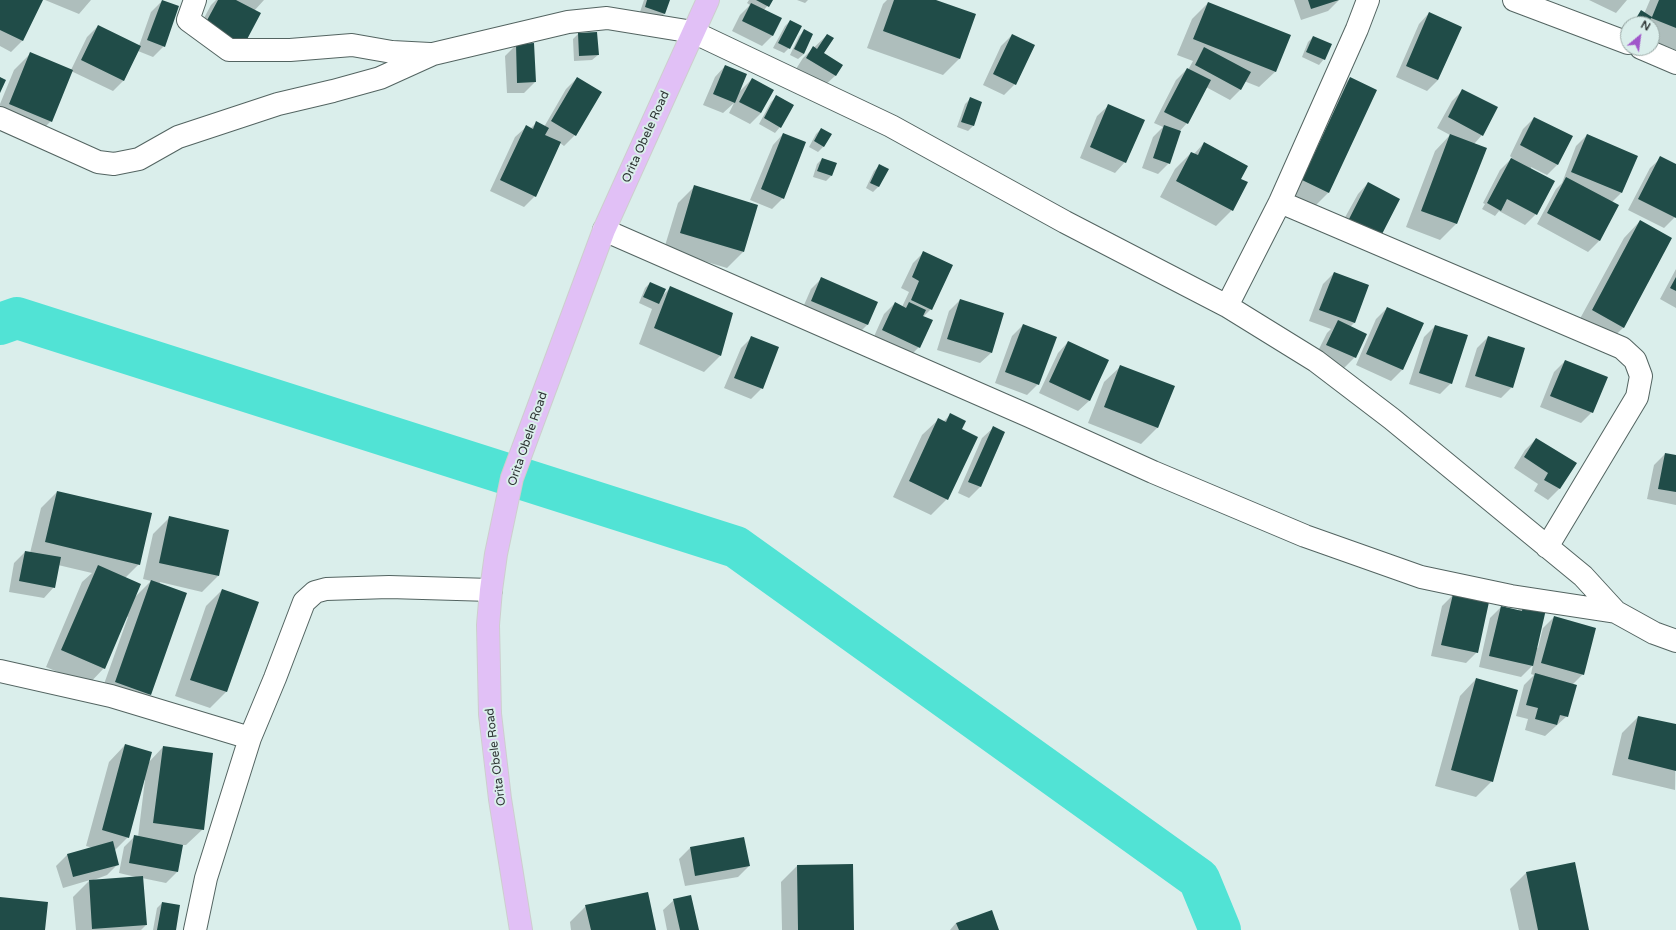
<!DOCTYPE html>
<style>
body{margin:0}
#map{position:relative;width:1676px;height:930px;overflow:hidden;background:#daeeeb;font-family:"Varela Round",sans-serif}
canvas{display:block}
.north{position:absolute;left:1620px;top:16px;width:40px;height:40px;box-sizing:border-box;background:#daeeeb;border:1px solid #95a4a1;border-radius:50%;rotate:29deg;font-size:11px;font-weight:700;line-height:16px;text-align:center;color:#2d3433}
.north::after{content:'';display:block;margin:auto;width:14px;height:18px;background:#a056ca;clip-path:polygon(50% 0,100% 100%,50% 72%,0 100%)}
</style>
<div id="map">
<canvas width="1676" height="930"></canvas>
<div class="north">N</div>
</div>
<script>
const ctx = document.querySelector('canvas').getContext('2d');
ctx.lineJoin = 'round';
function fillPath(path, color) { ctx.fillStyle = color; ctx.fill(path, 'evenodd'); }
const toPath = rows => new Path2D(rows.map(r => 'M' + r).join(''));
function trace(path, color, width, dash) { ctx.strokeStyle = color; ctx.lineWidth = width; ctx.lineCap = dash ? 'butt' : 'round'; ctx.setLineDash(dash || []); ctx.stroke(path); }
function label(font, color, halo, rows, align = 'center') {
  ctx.font = font + ' "Varela Round",sans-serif'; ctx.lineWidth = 4; ctx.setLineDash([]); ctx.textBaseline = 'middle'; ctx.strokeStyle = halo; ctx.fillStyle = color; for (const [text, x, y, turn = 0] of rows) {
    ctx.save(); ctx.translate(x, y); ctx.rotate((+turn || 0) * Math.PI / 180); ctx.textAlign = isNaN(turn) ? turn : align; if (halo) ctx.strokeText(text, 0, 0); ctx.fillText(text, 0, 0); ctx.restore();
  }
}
const shadow = toPath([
 [0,0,42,0,22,41,11,52,0,46],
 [45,0,91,0,79,14],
 [216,0,264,0,254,11,243,44,195,35,211,5],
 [644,0,669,0,664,14,659,19,640,12],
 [749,0,772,0,764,10,773,35,762,46,732,31,740,15,750,5,747,3],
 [797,0,808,0,805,3],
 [887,0,936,0,936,1,960,58,943,75,867,48,883,4],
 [1294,0,1339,0,1328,11,1301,20],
 [1589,0,1627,0,1616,13],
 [1650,0,1676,0,1676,50,1652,41,1652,24,1632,24,1641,12,1644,14],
 [162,1,164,46,153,57,138,51,124,80,113,91,71,71,51,121,35,137,0,123,0,104,14,70,30,54,71,70,87,37,98,26,139,46,151,12],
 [1208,3,1276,71,1259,87,1244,81,1241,89,1230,100,1206,87,1187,123,1179,132,1169,163,1158,174,1142,168,1153,137,1163,127,1154,123,1176,80,1187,69,1188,70,1193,61,1177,55,1192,19],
 [1429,13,1438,80,1427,91,1396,77,1419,24],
 [790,21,789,48,784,53,773,48,785,26],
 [804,31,804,54,798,59,790,55,799,36],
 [596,33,598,55,592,60,574,61,573,39,578,34],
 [827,35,823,54,842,65,835,76,824,86,796,69,803,58],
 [1012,35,1015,84,1004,95,983,85,1001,46],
 [1313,37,1324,59,1319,65,1302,57,1308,42],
 [516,45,535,82,524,93,507,93,505,56],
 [725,66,738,93,752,79,772,90,761,113,750,124,729,113,734,103,723,113,703,105,715,77],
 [577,78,575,135,564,146,560,143,535,196,524,207,490,191,515,137,526,127,530,129,536,123,544,127,566,89],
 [1350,78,1376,90,1328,193,1312,209,1286,197,1334,94],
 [1463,90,1482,135,1474,144,1486,149,1456,224,1440,240,1406,227,1435,151,1450,135,1437,128,1452,101],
 [776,97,780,127,775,133,759,124,771,102],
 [970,99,981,103,973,126,968,131,957,127,965,104],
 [1108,106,1125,162,1115,173,1080,158,1097,116],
 [1534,118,1558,164,1547,175,1531,167,1536,214,1525,225,1499,211,1495,216,1482,209,1485,204,1483,203,1500,170,1512,158,1510,156,1523,129],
 [821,129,824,146,818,152,809,147,816,134],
 [783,134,783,198,772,209,750,200,773,145],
 [1587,135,1621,193,1612,202,1618,206,1599,241,1588,252,1537,224,1556,189,1562,183,1576,146],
 [1204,143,1240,179,1232,210,1216,226,1160,197,1175,169,1191,153,1194,154],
 [1661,158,1676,165,1676,216,1664,228,1628,210,1650,168],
 [822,159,835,164,831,176,826,181,813,177,817,164],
 [879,166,878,187,873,192,866,188,874,171],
 [1368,183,1399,199,1338,230,1358,194],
 [694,187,743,252,727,268,664,249,678,203],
 [1640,221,1624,327,1607,343,1576,326,1624,238],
 [924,252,931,309,923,317,919,347,908,358,872,341,884,314,895,303,902,307,909,292,901,288,913,263],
 [1676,269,1676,308,1660,299],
 [1334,273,1368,285,1354,323,1350,327,1355,357,1344,368,1316,355,1327,333,1331,329,1309,321,1323,284],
 [821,279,876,302,867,325,856,336,801,312,811,289],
 [650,283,662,296,670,288,720,356,704,372,639,344,652,309,639,303,645,288],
 [960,300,991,353,980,363,937,350,949,311],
 [1387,308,1422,323,1402,370,1391,381,1356,365,1376,319],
 [1023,325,1038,384,1027,395,995,383,1012,336],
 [1435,326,1451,383,1440,394,1409,384,1424,337],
 [752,337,762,388,751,399,724,388,741,348],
 [1488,337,1512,387,1501,398,1465,387,1477,348],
 [1068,342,1089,401,1078,411,1039,393,1058,353],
 [1565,361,1592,412,1581,423,1540,407,1554,372],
 [1121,366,1173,387,1157,428,1141,444,1088,423,1104,382],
 [950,415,947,499,931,515,893,497,922,435,939,419,943,422],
 [993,428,980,487,969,498,958,493,982,438],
 [1536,439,1575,464,1559,489,1548,500,1534,491,1538,484,1514,468,1525,450],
 [1676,453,1676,505,1647,499,1654,465,1665,454,1676,456],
 [57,492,139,564,125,578,135,597,151,581,143,579,153,534,169,518,218,576,202,592,160,582,150,694,134,710,99,698,128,617,126,616,104,668,88,685,46,667,82,582,92,573,58,565,54,587,44,598,9,592,14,563,25,552,30,553,41,508],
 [222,590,257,602,226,692,210,708,175,696,206,606],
 [1453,595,1477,652,1466,663,1431,656,1442,606],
 [1525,600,1536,647,1538,648,1543,628,1554,617,1583,674,1572,685,1567,716,1545,736,1525,730,1528,719,1516,716,1524,685,1534,675,1531,674,1533,665,1521,677,1479,667,1490,618,1501,607,1518,611,1519,606],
 [1476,679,1492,781,1476,797,1435,786,1460,696],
 [1638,717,1676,725,1675,790,1612,775,1622,733],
 [125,745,149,762,163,747,203,829,186,845,182,845,177,872,166,883,142,878,146,925,141,930,76,930,73,897,90,880,63,888,56,866,67,855,93,848,86,846,109,762],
 [144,780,145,780,138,837,135,836,124,847,119,873,136,877,91,881,107,875,118,864,114,851,128,837],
 [690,848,749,866,738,877,685,886,679,859],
 [797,866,853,930,782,930,781,882],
 [1526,873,1588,930,1519,930,1510,889],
 [674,900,697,930,667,930,663,910],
 [162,903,175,930,153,930,157,908],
 [586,906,655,930,571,930,570,922],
 [956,923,997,930,950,930]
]);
const river = toPath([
 [0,324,17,318,736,547,1199,879,1220,930]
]);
const building = toPath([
 [0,0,43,0,23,41,0,30],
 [162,0,179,6,165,47,147,40],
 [218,0,236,0,261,13,244,45,205,24],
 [647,0,670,0,665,14,645,7],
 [756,0,773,0,769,7],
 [894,0,936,0,976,14,960,59,883,31],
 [1308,0,1339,0,1311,9],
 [1659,0,1676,0,1676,28,1651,18,1648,24,1642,24,1635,20,1641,10,1652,17],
 [1208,2,1291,35,1276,72,1193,39],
 [751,3,782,18,773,36,742,21],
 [1429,12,1462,27,1438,80,1406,66],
 [790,20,802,26,790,49,778,43],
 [98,25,141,46,124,81,81,60],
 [804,29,813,34,804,54,794,49],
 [597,32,599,55,579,56,578,33],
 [827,34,834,38,824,53,843,65,836,76,806,58,813,46,817,49],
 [1012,34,1035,45,1016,85,993,74],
 [1313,36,1332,44,1325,60,1306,52],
 [534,43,536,82,517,83,516,44],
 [1204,47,1251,72,1241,90,1195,65],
 [30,52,73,70,52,122,9,104],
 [725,65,747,74,735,103,713,94],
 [1187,68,1211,80,1188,124,1164,112],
 [0,77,6,80,0,93],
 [577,77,602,92,576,136,551,121],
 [1350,77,1377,90,1329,193,1302,180],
 [752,78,774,90,761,113,739,102],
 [1462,89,1498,107,1483,136,1448,117],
 [776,95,794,105,781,128,764,118],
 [970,97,982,102,974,126,961,122],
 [1108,104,1145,120,1126,163,1090,147],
 [1534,117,1573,136,1558,165,1520,145],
 [536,121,549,128,545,135,561,142,536,197,500,180,526,125,533,129],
 [1164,125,1181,131,1170,164,1153,158],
 [821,128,832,134,824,147,814,141],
 [783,133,806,142,784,199,761,189],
 [1450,134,1487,148,1457,224,1421,211],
 [1587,134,1638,156,1622,193,1571,172],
 [1204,142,1248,166,1241,179,1248,182,1233,211,1176,181,1191,152,1198,155],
 [1660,156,1676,164,1676,218,1638,199],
 [822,158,837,163,832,176,817,171],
 [1511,158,1555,181,1537,215,1507,199,1501,211,1487,203],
 [879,164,889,169,879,187,870,183],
 [1566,177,1619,205,1600,241,1547,213],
 [1368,182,1400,199,1381,236,1349,219],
 [694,185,758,205,744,252,680,233],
 [1640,220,1672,238,1624,328,1592,310],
 [923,251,953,265,932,310,911,300,919,281,912,277],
 [1334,272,1369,285,1355,323,1319,310],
 [821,277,878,302,868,325,811,301],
 [1676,277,1676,291,1670,288],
 [650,282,666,289,659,304,643,297],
 [670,286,733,313,721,356,654,328],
 [960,299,1004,313,992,353,947,339],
 [895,302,906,308,909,302,926,310,923,316,933,320,920,348,882,330],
 [1387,307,1424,323,1403,370,1366,354],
 [1338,320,1367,334,1356,358,1326,345],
 [1023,324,1057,337,1039,385,1005,372],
 [1435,325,1468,335,1452,384,1419,373],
 [751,336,779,347,763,389,734,378],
 [1488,336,1525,348,1513,388,1475,376],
 [1068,341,1109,360,1090,401,1049,382],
 [1565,360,1608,377,1593,413,1550,396],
 [1120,365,1175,386,1158,428,1104,407],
 [950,413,966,421,962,429,978,437,948,500,909,481,938,418,946,422],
 [993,426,1005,432,981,487,968,482],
 [1536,438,1577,463,1560,489,1544,480,1548,473,1524,457],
 [1665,453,1676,455,1676,492,1658,489],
 [57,491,152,513,140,565,45,542],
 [169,516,229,530,219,576,159,563],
 [25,551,61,557,55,588,19,581],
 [98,565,141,584,105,669,61,650],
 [151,580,187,593,151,695,115,682],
 [222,589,259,602,227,692,190,680],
 [1453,594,1489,602,1478,653,1441,645],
 [1524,599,1547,605,1533,666,1489,656,1501,606,1522,611],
 [1554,616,1596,628,1584,675,1541,663],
 [1535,673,1577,685,1568,717,1560,715,1557,725,1535,719,1538,708,1526,705],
 [1476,678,1518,690,1493,782,1451,770],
 [1638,716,1676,724,1676,771,1628,759],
 [125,744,152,752,129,838,102,830],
 [163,746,213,753,204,830,153,823],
 [134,835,183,845,178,872,129,863],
 [744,837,750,866,695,876,690,847],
 [113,841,119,865,73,877,67,854],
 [1575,862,1589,930,1538,930,1526,872],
 [853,864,854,930,798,930,797,865],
 [143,876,147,925,92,929,89,880],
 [648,892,656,930,591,930,585,905],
 [691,895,699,930,680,930,673,899],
 [0,897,48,902,45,930,0,930],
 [162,902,180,905,176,930,157,930],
 [992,910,999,930,959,930,956,923]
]);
const minor = toPath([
 [195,0,188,20,229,50,290,50,352,45,392,52,430,54],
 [1514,0,1628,43],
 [1641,48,1676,63],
 [0,118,98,162,114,164,139,159,178,137,278,104,333,91,380,78,433,54,568,22,607,18,693,32,891,126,1065,222,1227,306,1316,361,1392,419,1583,576,1616,612,1654,633,1676,641],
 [1280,202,1622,348,1635,360,1641,376,1637,397,1547,547],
 [604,230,1029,416,1153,472,1305,536,1421,577,1511,596,1616,612],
 [1227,306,1280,202,1357,29,1368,0],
 [0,671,111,696,250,738],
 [195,930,206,878,250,738,275,678,304,602,315,592,326,589,389,587,491,590]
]);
const major = toPath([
 [521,930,500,799,490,714,488,625,491,590,496,554,512,478,604,230,708,0]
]);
const streetNames = [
 ["Orita Obele Road",646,137,-66],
 ["Orita Obele Road",528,439,-71],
 ["Orita Obele Road",496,757,-97]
];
fillPath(shadow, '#0003');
trace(river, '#51e3d5', 42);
fillPath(building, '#204c48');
trace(minor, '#536461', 24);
trace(major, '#cdcece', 24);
trace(minor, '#fff', 22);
trace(major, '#e1c0f6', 22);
label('12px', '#2d3433', '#daeeeb', streetNames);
</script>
